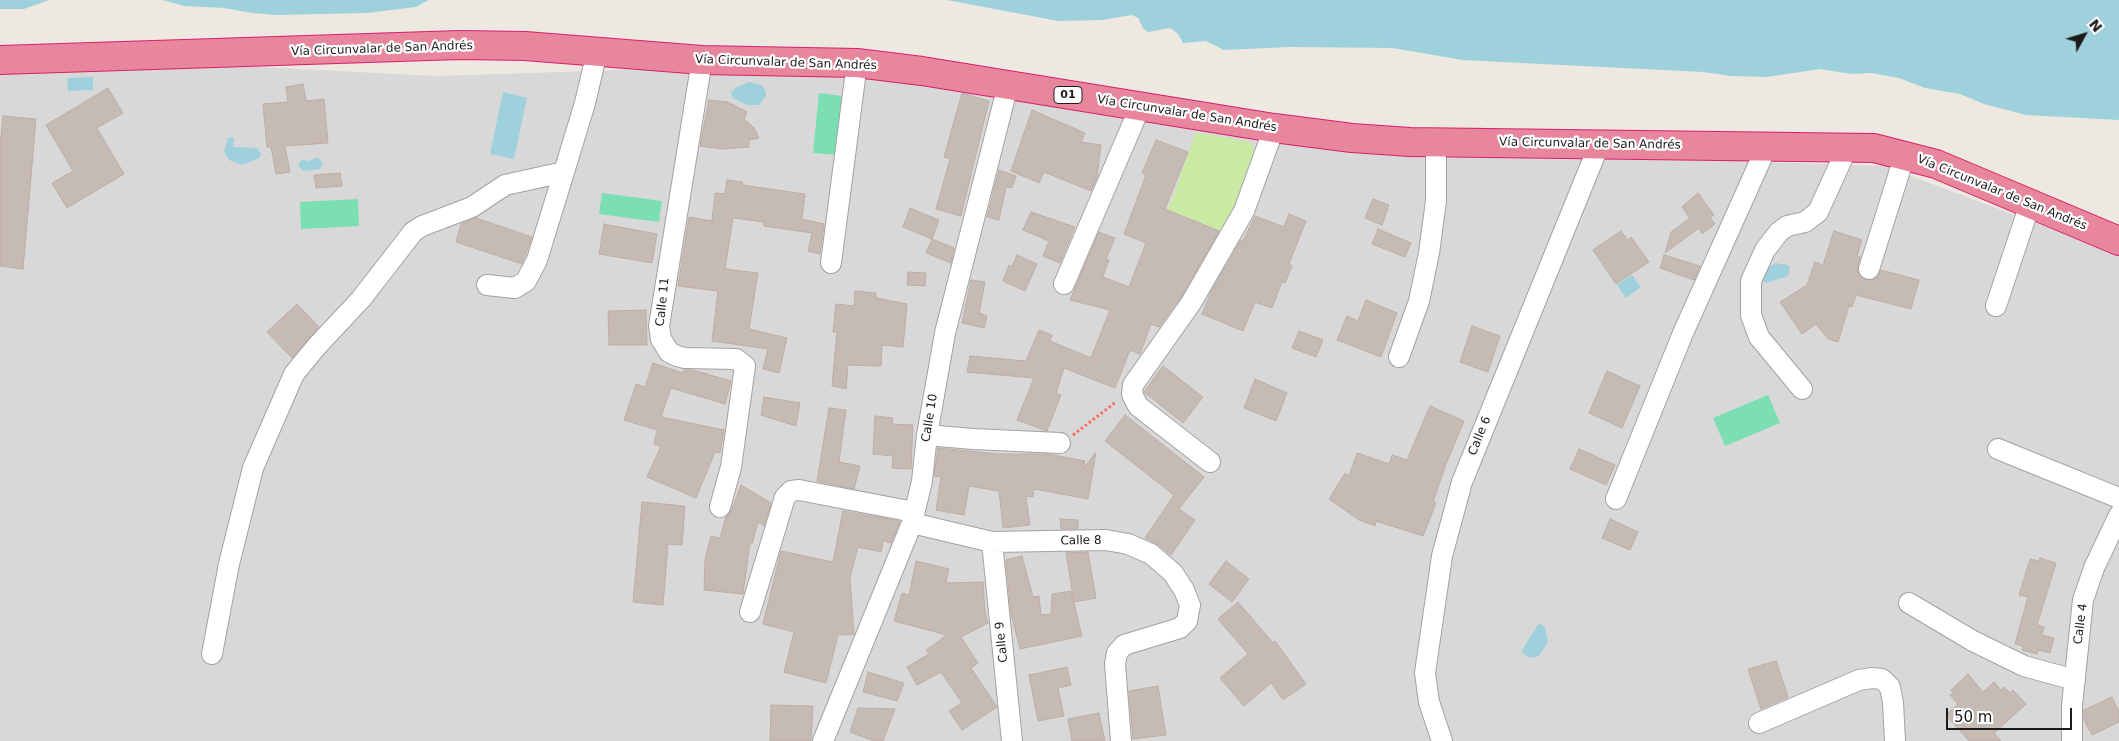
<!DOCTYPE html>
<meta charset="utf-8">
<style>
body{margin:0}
#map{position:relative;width:2119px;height:741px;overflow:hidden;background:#ede8e0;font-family:"DejaVu Sans",sans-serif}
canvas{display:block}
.north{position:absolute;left:2059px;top:10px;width:50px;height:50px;-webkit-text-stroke:4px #fff;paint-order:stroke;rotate:51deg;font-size:14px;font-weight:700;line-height:20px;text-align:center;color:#1b1b1b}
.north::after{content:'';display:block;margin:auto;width:18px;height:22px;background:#1b1b1b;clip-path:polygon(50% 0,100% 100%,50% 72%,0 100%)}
.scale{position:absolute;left:1946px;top:708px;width:126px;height:22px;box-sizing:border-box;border:2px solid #1b1b1b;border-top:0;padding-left:6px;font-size:15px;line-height:18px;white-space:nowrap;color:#1b1b1b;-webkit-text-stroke:4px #fff;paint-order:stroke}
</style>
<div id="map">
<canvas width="2119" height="741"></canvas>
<div class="north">N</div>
<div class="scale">50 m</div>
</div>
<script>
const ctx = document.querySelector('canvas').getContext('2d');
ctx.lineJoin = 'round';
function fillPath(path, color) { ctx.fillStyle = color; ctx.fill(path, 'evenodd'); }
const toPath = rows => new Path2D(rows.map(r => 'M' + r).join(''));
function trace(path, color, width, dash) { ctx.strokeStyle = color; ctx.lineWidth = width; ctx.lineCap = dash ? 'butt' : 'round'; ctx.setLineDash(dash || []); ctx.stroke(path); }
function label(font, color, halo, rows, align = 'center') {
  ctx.font = font + ' "DejaVu Sans",sans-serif'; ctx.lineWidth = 4.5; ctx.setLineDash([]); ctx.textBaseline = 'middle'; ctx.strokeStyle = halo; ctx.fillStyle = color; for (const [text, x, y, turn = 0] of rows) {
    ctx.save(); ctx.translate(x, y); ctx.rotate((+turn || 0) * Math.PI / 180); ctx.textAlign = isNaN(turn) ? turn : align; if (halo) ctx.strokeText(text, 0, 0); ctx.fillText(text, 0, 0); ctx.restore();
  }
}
const residential = toPath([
 [142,61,436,76,778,65,839,69,1343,152,1532,154,1884,166,2119,254,2119,741,0,741,0,68]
]);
const grass = toPath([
 [1196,132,1250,142,1256,152,1256,159,1222,231,1168,210]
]);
const pitch = toPath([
 [819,93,842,96,836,155,813,153],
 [602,193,662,201,659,222,599,214],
 [358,199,359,226,301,229,300,202],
 [1768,395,1780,423,1725,446,1713,418]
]);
const water = toPath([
 [0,0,49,0,24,9,0,9],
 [163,0,429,0,416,7,367,13,277,15,252,13,224,8,184,6],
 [947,0,2119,0,2119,120,2026,115,1984,104,1960,94,1925,88,1899,78,1871,73,1851,74,1820,69,1767,77,1731,76,1703,72,1462,60,1393,48,1290,47,1224,50,1206,41,1183,43,1178,34,1170,28,1148,32,1143,28,1138,18,1132,15,1102,20,1058,21],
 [93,77,93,90,68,91,67,78],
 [749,82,761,85,766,91,766,96,759,105,747,105,733,98,731,93,735,88],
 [503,92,527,98,514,159,490,154],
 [231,137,234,138,233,147,257,148,261,154,260,158,242,165,229,160,224,151,228,138],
 [318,157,323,164,320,169,304,171,298,166,302,159,308,161],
 [1775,263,1788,265,1790,268,1788,276,1766,283,1762,280,1762,272],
 [1632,275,1641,287,1626,298,1617,285],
 [1539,623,1545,627,1548,642,1539,656,1530,658,1521,652]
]);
const building = toPath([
 [303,84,306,101,324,99,328,143,285,146,290,172,276,174,271,147,267,147,263,104,288,102,286,87,303,84],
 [108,88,123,113,97,128,124,174,67,208,52,183,73,171,46,125,108,88],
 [962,93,989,101,961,216,936,209,950,159,944,157,962,93],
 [709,100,728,102,747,112,744,119,754,128,759,138,749,140,749,147,722,149,700,146,709,100],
 [1032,110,1085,133,1081,142,1101,145,1097,177,1091,191,1044,172,1039,183,1011,171,1032,110],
 [3,116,36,119,23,269,0,266,0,147,3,116],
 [1156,140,1188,152,1165,209,1219,231,1181,297,1159,327,1151,324,1140,354,1130,350,1115,388,1064,368,1056,393,1061,395,1047,431,1017,420,1034,378,967,372,970,356,1026,361,1039,330,1052,335,1050,341,1091,358,1110,310,1070,300,1099,232,1115,238,1106,259,1109,260,1103,277,1129,287,1146,243,1124,234,1146,175,1142,173,1156,140],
 [999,170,1016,176,1012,188,1006,187,999,220,987,217,999,170],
 [340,173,342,186,316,188,314,175,340,173],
 [727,180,743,182,742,185,805,194,802,219,824,224,820,254,808,251,812,233,764,226,764,222,733,218,725,269,758,273,749,329,787,338,779,373,763,369,768,349,712,341,718,291,678,286,689,217,712,221,715,193,725,194,727,180],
 [1698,193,1714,215,1710,217,1715,224,1702,234,1699,228,1665,253,1671,232,1690,218,1682,207,1698,193],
 [1373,199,1389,205,1382,225,1365,218,1373,199],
 [910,208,939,220,932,239,903,227,910,208],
 [1031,212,1075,227,1060,263,1043,256,1049,241,1023,230,1031,212],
 [1289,214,1306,221,1289,264,1292,266,1285,283,1282,282,1272,308,1255,302,1243,331,1202,314,1211,292,1241,240,1243,241,1255,216,1284,227,1289,214],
 [476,218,532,237,522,264,456,242,461,224,476,218],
 [604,224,657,234,652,263,599,254,604,224],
 [1378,229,1411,243,1405,257,1372,244,1378,229],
 [1621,231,1628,240,1631,237,1649,262,1616,284,1593,250,1621,231],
 [1834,231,1862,240,1857,256,1860,257,1857,271,1865,280,1877,278,1881,270,1919,280,1911,309,1856,295,1852,307,1849,306,1838,342,1828,339,1816,324,1802,334,1780,302,1807,285,1815,262,1823,265,1834,231],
 [932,239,954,248,951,263,926,253,932,239],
 [1017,255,1037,264,1025,291,1003,281,1009,265,1012,267,1017,255],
 [1664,255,1700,266,1694,280,1660,268,1664,255],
 [908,272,926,273,925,286,907,285,908,272],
 [971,280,985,282,979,313,987,316,984,328,962,323,971,280],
 [855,291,876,293,876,298,907,304,903,347,882,345,881,366,848,365,846,389,832,386,837,332,833,332,836,304,854,306,855,291],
 [1366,300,1397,313,1381,357,1337,340,1347,316,1358,321,1366,300],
 [297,304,319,327,292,358,267,332,297,304],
 [646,310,647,345,609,345,608,311,646,310],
 [1472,326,1500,336,1488,372,1460,362,1472,326],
 [1299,331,1323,340,1316,357,1292,348,1299,331],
 [653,363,683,373,684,370,693,370,731,381,725,404,671,388,661,417,724,430,720,453,715,452,696,498,647,477,661,446,654,444,657,430,624,420,636,384,645,387,653,363],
 [1163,366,1203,397,1183,423,1144,392,1163,366],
 [1607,371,1640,386,1622,428,1589,413,1607,371],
 [1255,379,1287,393,1276,421,1244,408,1255,379],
 [764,397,800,403,796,426,761,415,764,397],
 [1430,406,1464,421,1446,464,1433,502,1436,503,1423,536,1376,521,1375,526,1359,520,1329,499,1345,473,1349,476,1357,453,1389,464,1392,455,1407,460,1430,406],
 [829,408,846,410,839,462,860,466,854,489,817,481,829,408],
 [1125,415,1204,477,1179,509,1195,520,1171,555,1159,545,1145,538,1174,495,1105,441,1125,415],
 [875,416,893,418,892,424,913,425,911,469,892,468,893,456,873,454,875,416],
 [938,448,998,454,1048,454,1085,461,1083,469,1096,452,1088,499,1034,489,1033,497,1026,496,1030,525,1003,528,999,491,969,486,964,515,936,510,941,477,934,476,938,448],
 [1579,449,1615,465,1606,485,1570,469,1579,449],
 [741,485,771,503,764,526,758,522,752,544,750,543,743,594,704,590,705,560,711,536,720,538,726,517,731,511,741,485],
 [642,502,685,506,682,545,668,544,663,605,633,602,642,502],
 [843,511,900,521,891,543,883,541,881,552,858,547,850,578,854,634,838,635,826,683,784,672,794,632,763,624,781,551,833,562,843,511],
 [1060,519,1078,520,1078,529,1061,529,1060,519],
 [1610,519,1638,532,1630,550,1602,538,1610,519],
 [1088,552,1096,598,1074,602,1066,553,1088,552],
 [1022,556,1033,597,1039,596,1041,615,1051,614,1052,594,1071,591,1082,636,1020,649,1011,614,1006,560,1022,556],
 [2040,558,2056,563,2037,625,2044,627,2042,635,2054,638,2050,653,2038,650,2037,654,2022,650,2023,646,2015,644,2028,597,2019,595,2030,559,2039,561,2040,558],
 [916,561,949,569,946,583,983,582,985,612,988,623,961,637,978,663,971,668,997,707,962,730,949,711,962,703,941,672,917,685,907,667,929,654,926,650,947,635,894,621,902,593,909,595,916,561],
 [1226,561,1249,579,1232,602,1209,584,1226,561],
 [1238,602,1273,643,1275,641,1306,684,1283,700,1271,683,1244,706,1220,678,1248,654,1218,619,1238,602],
 [1776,661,1788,697,1761,709,1748,669,1776,661],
 [1067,667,1071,685,1058,688,1064,716,1038,721,1029,675,1067,667],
 [868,672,904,683,897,701,863,692,868,672],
 [1968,674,1983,692,1994,682,2001,690,2004,687,2010,693,2013,690,2026,704,1994,733,2001,741,1969,741,1946,715,1958,704,1950,695,1953,693,1951,690,1968,674],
 [1158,686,1166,735,1133,739,1129,691,1158,686],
 [2112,697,2119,712,2119,722,2092,735,2084,720,2084,710,2112,697],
 [771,705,813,706,811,741,770,741,771,705],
 [858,708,895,709,883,741,874,741,850,732,858,708],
 [1099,713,1105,741,1072,741,1068,719,1099,713]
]);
const path = toPath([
 [1073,435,1116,402]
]);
const minor = toPath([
 [702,60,659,326,661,339,669,352,677,356,685,358,736,359,745,366,731,467,720,507],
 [831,263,857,63],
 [1869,269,1905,154],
 [1064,284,1140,107],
 [487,285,515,288,526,281,537,260,564,172],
 [1996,306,2030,204],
 [1399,357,1419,301,1429,253,1436,201,1436,142],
 [1802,389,1759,337,1751,315,1751,281,1765,250,1779,232,1787,226,1805,222,1818,212,1848,146],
 [927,435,973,439,1060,443],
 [1998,449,2119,498],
 [1210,462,1138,406,1132,394,1133,385,1191,303,1244,211,1274,128],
 [1616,499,1683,333,1767,146],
 [912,523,992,542,1106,540,1128,544,1151,554,1173,573,1184,590,1190,605,1187,621,1180,628,1124,645,1117,653,1115,664,1121,741],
 [992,542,1012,741],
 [1909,603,1973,641,2024,666,2075,680],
 [750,612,785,497,791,491,799,490,914,512],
 [212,654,229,564,253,468,294,374,317,346,361,299,413,232,422,226,472,207,505,185,564,172,585,103,597,52],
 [1759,723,1859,680,1872,678,1882,679,1890,687,1893,703,1895,741],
 [823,741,912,523,922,481,927,435,945,333,1008,85],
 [1442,741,1429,702,1425,673,1442,556,1462,482,1599,145],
 [2072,741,2072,705,2083,600,2094,568,2119,515]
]);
const highway = toPath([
 [0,60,460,45,525,46,702,60,857,63,922,71,1274,128,1352,138,1410,142,1874,148,1936,164,2119,241]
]);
const shields = [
 [1068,95,28]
];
const shieldNames = [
 ["01",1068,95]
];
const streetNames = [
 ["Vía Circunvalar de San Andrés",382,49,-2],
 ["Vía Circunvalar de San Andrés",786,63,2],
 ["Vía Circunvalar de San Andrés",1187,114,9],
 ["Vía Circunvalar de San Andrés",1590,144,1],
 ["Vía Circunvalar de San Andrés",2002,193,22],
 ["Calle 11",663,302,-84],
 ["Calle 10",930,418,-81],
 ["Calle 6",1480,436,-68],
 ["Calle 8",1081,541,-1],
 ["Calle 4",2081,624,-83],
 ["Calle 9",1002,642,-96]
];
fillPath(residential, '#d9d8d8');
fillPath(grass, '#cae9a4');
fillPath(pitch, '#7cdeb3');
fillPath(water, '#9fd1dc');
fillPath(building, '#c5bab4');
trace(building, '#bfaea3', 1);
trace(minor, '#a2a2a2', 22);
trace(highway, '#d72169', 30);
trace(path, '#fb6b63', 3, [2.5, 2.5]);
trace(minor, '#fff', 20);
trace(highway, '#e7869d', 28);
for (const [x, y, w] of shields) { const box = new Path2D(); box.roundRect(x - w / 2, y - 8.5, w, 17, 4); ctx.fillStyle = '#fff'; ctx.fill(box); trace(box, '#1b1b1b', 1); }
label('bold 11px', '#1b1b1b', null, shieldNames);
label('12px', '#1b1b1b', '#fff', streetNames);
</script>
